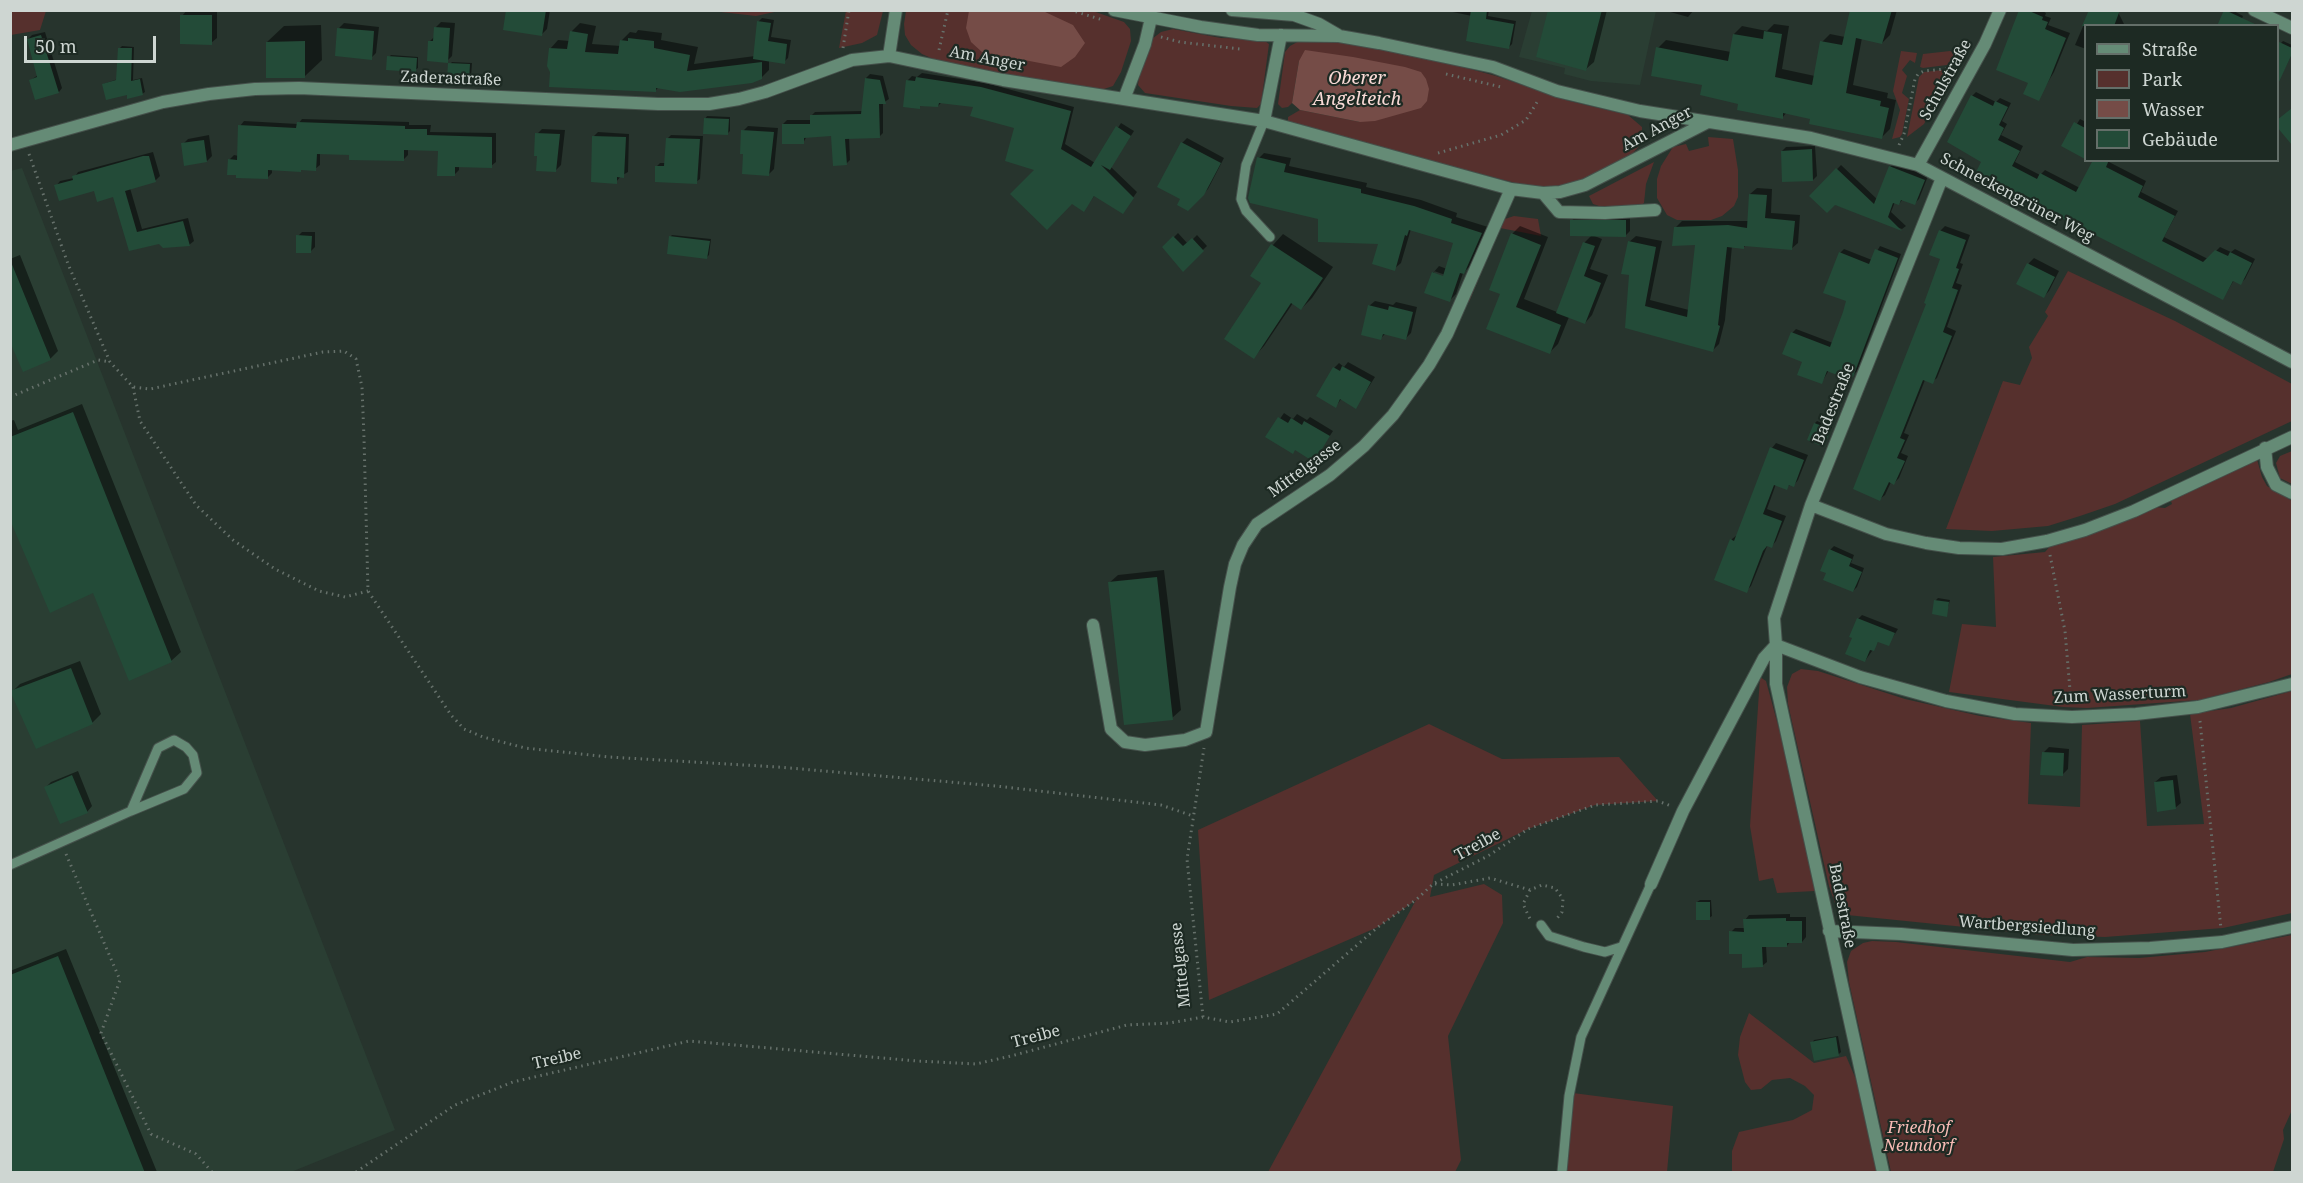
<!DOCTYPE html>
<meta charset="utf-8">
<style>
body{margin:0}
#map{position:relative;width:2303px;height:1183px;overflow:hidden;background:#27342d;font-family:"Noto Serif",serif}
canvas{display:block}
.frame{position:absolute;inset:0;border:12px solid #ced6d2;pointer-events:none}
.legend{position:absolute;left:2084px;top:24px;width:195px;height:138px;box-sizing:border-box;background:#1d2a23;border:2px solid #646f69;margin:0;padding:8px 10px;list-style:none;font-size:18px;color:#ced6d2}
.legend li{display:flex;align-items:center;gap:12px;height:30px}
.legend b{width:30px;border:2px solid #646f69}
.scale{position:absolute;left:24px;top:36px;width:132px;height:27px;box-sizing:border-box;border:3px solid #ced6d2;border-top:0;padding-left:8px;font-size:18px;line-height:21px;white-space:nowrap;color:#ced6d2;-webkit-text-stroke:4px #1d2a23;paint-order:stroke}
</style>
<div id="map">
<canvas width="2303" height="1183"></canvas>
<div class="frame"></div>
<ul class="legend">
<li><b style="height:8px;background:#658b76"></b>Straße</li>
<li><b style="height:16px;background:#56302d"></b>Park</li>
<li><b style="height:16px;background:#754c47"></b>Wasser</li>
<li><b style="height:16px;background:#234b38"></b>Gebäude</li>
</ul>
<div class="scale">50 m</div>
</div>
<script>
const ctx = document.querySelector('canvas').getContext('2d');
ctx.lineJoin = 'round';
function fillPath(path, color) { ctx.fillStyle = color; ctx.fill(path, 'evenodd'); }
const toPath = rows => new Path2D(rows.map(r => 'M' + r).join(''));
function trace(path, color, width, dash) { ctx.strokeStyle = color; ctx.lineWidth = width; ctx.lineCap = dash ? 'butt' : 'round'; ctx.setLineDash(dash || []); ctx.stroke(path); }
function label(font, color, halo, rows, align = 'center') {
  ctx.font = font + ' "Noto Serif",serif'; ctx.lineWidth = 4.5; ctx.setLineDash([]); ctx.textBaseline = 'middle'; ctx.strokeStyle = halo; ctx.fillStyle = color; for (const [text, x, y, turn = 0] of rows) {
    ctx.save(); ctx.translate(x, y); ctx.rotate((+turn || 0) * Math.PI / 180); ctx.textAlign = isNaN(turn) ? turn : align; if (halo) ctx.strokeText(text, 0, 0); ctx.fillText(text, 0, 0); ctx.restore();
  }
}
const built = toPath([
 [1532,11,1656,11,1640,85,1591,81,1564,74,1565,68,1519,57],
 [22,168,395,1130,291,1172,11,1172,10,171]
]);
const green = toPath([
 [11,10,46,11,40,30,11,35],
 [1090,10,1124,22,1130,29,1131,41,1121,72,1113,86,1098,91,1064,87,940,62,922,54,911,45,905,35,904,24,906,11],
 [712,11,779,10,779,11,756,16],
 [846,11,883,11,877,35,862,43,839,48],
 [1173,29,1221,38,1262,39,1269,44,1261,104,1257,108,1231,106,1145,93,1138,85,1141,62,1152,39,1161,32],
 [1301,40,1343,42,1437,60,1496,76,1569,101,1620,113,1628,115,1642,127,1642,143,1633,153,1614,165,1579,183,1555,189,1535,188,1288,124,1288,117,1300,110,1360,122,1299,61,1292,103,1288,107,1282,108,1278,104,1285,52,1290,46],
 [1901,51,1917,53,1915,63,1910,60,1902,70,1907,76,1902,93,1909,99,1902,134,1900,137,1892,139,1900,110,1893,91],
 [1950,51,1960,55,1955,64,1923,68,1920,67,1923,54],
 [1951,69,1940,95,1924,124,1907,137,1919,77,1924,72],
 [1708,137,1733,139,1738,170,1738,197,1734,206,1722,216,1711,220,1677,220,1667,215,1657,198,1657,179,1661,166,1673,147,1686,144,1689,151,1709,146],
 [1654,162,1646,184,1644,203,1639,207,1605,208,1593,204,1589,196],
 [1514,216,1538,219,1541,236,1500,228,1469,302,1468,298,1502,220],
 [2068,271,2175,321,2292,384,2292,421,2115,504,2080,516,2048,526,1992,531,1946,529,2003,381,2020,385,2032,358,2029,347,2048,316,2045,312],
 [2292,451,2292,484,2280,478,2276,463,2280,456],
 [2256,456,2262,477,2267,486,2292,501,2292,674,2269,682,2199,700,2087,708,2063,707,1949,692,1962,624,1996,627,1993,557,2045,552,2052,544,2154,507,2165,508,2172,504,2171,501,2174,497],
 [1801,669,1818,671,1905,699,1980,716,2031,723,2028,804,2080,807,2082,725,2140,721,2147,826,2204,824,2190,714,2231,708,2292,691,2292,913,2223,928,2105,937,2043,935,1847,915,1836,906,1829,886,1788,704,1787,687,1792,674],
 [1760,677,1766,681,1785,751,1815,891,1777,893,1773,878,1759,881,1750,826],
 [1429,724,1502,759,1619,757,1658,801,1595,805,1528,829,1434,875,1430,897,1484,884,1502,895,1503,923,1448,1036,1461,1160,1455,1172,1268,1172,1416,900,1378,927,1209,1000,1198,830],
 [2292,935,2292,1110,2283,1130,2284,1139,2273,1172,1891,1172,1849,982,1847,962,1851,951,1863,943,1872,941,1896,942,2070,962,2087,957,2139,958,2205,952],
 [1749,1013,1814,1063,1846,1056,1858,1084,1877,1172,1732,1172,1732,1151,1739,1132,1793,1120,1812,1110,1814,1095,1805,1086,1790,1078,1772,1080,1761,1089,1751,1090,1745,1082,1738,1055,1740,1037],
 [1573,1093,1673,1106,1667,1172,1566,1172]
]);
const water = toPath([
 [969,11,1043,11,1073,25,1085,43,1075,57,1061,67,982,52,971,42,966,28],
 [1305,50,1353,57,1405,67,1421,72,1426,79,1429,89,1427,101,1421,108,1375,121,1360,122,1300,110,1292,103,1299,61]
]);
const shadow = toPath([
 [187,10,217,11,217,38,211,43,182,16],
 [508,10,550,10,547,29,542,34],
 [1443,10,1489,10,1488,16,1516,21,1512,44,1509,47,1472,16],
 [1549,10,1607,10,1594,62,1586,69],
 [1663,10,1694,10,1688,17],
 [1852,10,1897,10,1890,35,1882,43,1862,38,1853,85,1888,93,1887,98,1896,100,1890,129,1882,137,1787,112,1782,118,1740,103,1704,84,1658,48,1666,40,1731,52,1734,34,1742,26,1767,31,1774,24,1789,26,1782,69,1815,76,1822,42,1830,34,1845,37],
 [2021,10,2041,10,2046,13,2045,16,2051,18,2048,25,2070,33,2054,72,2038,99,2030,83],
 [2090,10,2117,10,2125,26,2086,26,2086,49,2075,45],
 [2226,10,2232,10,2243,16,2239,26],
 [762,18,774,20,771,37,791,40,788,58,784,62,769,60,769,70,761,78,659,87,655,91,550,49,558,40,570,41,572,31,580,23,596,26,592,44,621,46,621,41,630,32,636,33,638,30,662,33,661,40,698,47,694,64,755,56,758,22],
 [441,22,455,23,452,56,447,61,429,42,435,36,436,27],
 [344,23,379,27,376,53,371,58,339,28],
 [321,25,322,60,305,76,267,42,284,26],
 [45,32,62,88,59,92,31,80,38,75,28,39,32,35],
 [2283,41,2292,45,2292,54,2283,72,2281,43],
 [122,46,134,47,133,80,142,78,145,92,142,94,128,93,103,84,118,79,120,48],
 [391,55,418,57,418,68,415,70,389,57],
 [452,62,472,63,471,77,469,79,450,64],
 [922,73,986,83,1074,107,1065,144,1095,163,1121,123,1134,131,1111,167,1137,192,1123,212,1095,195,1084,210,1072,202,1037,169,1016,127,975,106,942,102,938,106,922,105,919,107,907,81,912,76,917,77],
 [870,74,883,76,889,99,883,103,883,133,879,137,849,137,850,160,846,164,833,135,807,136,803,143,783,124,787,120,812,120,811,116,815,112,862,111,866,78],
 [1976,92,1996,102,2000,98,2011,103,2002,121,2007,124,2001,135,2023,146,2015,162,2040,175,2045,170,2080,188,2094,162,2092,160,2110,160,2109,162,2146,181,2141,192,2178,211,2164,237,2208,259,2220,247,2231,252,2235,249,2255,259,2245,279,2241,283,2234,280,2223,299,1983,161,1972,96],
 [707,116,730,117,730,131,728,133,705,119],
 [302,119,409,122,409,125,431,125,430,132,496,133,496,162,491,166,459,165,459,170,454,175,440,149,408,148,408,155,403,160,320,152,320,165,315,169,272,168,272,173,267,178,229,160,234,155,239,156,240,126,244,121,298,124],
 [2080,119,2086,122,2086,157,2063,146],
 [748,126,778,128,774,169,769,174,743,131],
 [542,129,565,130,561,165,556,170,537,134],
 [598,132,629,134,628,172,621,176,616,182,594,136],
 [209,135,212,156,207,161,183,144,188,139],
 [671,135,703,136,700,179,696,182,657,166,660,163,666,163,667,139],
 [1187,138,1224,158,1208,189,1188,209,1182,143],
 [1815,146,1817,176,1813,180,1782,151,1786,147],
 [153,152,160,176,156,180,130,188,142,229,188,218,194,241,189,245,160,242,131,249,114,195,95,189,56,186,60,181,74,178,78,172],
 [1264,153,1291,158,1289,166,1367,183,1366,187,1421,200,1457,213,1456,217,1488,227,1470,266,1463,273,1456,294,1450,300,1433,273,1439,266,1447,269,1454,242,1411,229,1401,263,1394,269,1380,242,1320,217,1258,159],
 [1434,271,1451,277,1450,279,1434,274],
 [1894,163,1928,176,1919,199,1915,203,1903,199,1899,204,1895,202,1891,212,1906,226,1902,229,1811,196,1841,165,1878,200,1890,167],
 [1757,188,1772,189,1771,213,1800,215,1798,243,1791,249,1746,245,1744,247,1732,246,1725,320,1719,344,1713,350,1626,327,1631,274,1629,242,1636,236,1662,241,1650,300,1689,310,1696,243,1676,227,1682,221,1749,221,1750,194],
 [1630,216,1630,231,1625,236,1592,235,1602,239,1590,269,1608,275,1592,315,1585,323,1569,317,1558,344,1549,353,1502,293,1512,234,1520,226,1548,237,1524,299,1557,312,1585,242,1592,235,1571,221,1576,217],
 [1945,226,1970,235,1960,263,1963,264,1956,283,1962,285,1947,327,1956,331,1937,378,1932,382,1925,380,1904,433,1909,435,1901,453,1908,456,1899,478,1894,483,1891,482,1885,495,1880,499,1928,303,1942,258,1940,231],
 [302,232,315,232,315,247,311,251,298,236],
 [1178,233,1188,244,1197,235,1207,246,1183,269,1164,247],
 [1283,234,1333,267,1312,298,1301,309,1293,303,1264,346,1254,357,1263,282,1252,275,1273,245],
 [672,235,711,239,709,255,707,257,670,237],
 [1880,246,1901,254,1857,371,1852,376,1829,370,1822,382,1804,361,1792,333,1796,329,1833,343,1848,300,1840,253,1844,249,1872,260],
 [20,255,58,351,50,359,10,338,10,259],
 [2034,258,2059,271,2049,291,2043,297,2018,284,2029,263],
 [1375,301,1393,305,1396,302,1417,307,1411,333,1406,338,1386,333,1381,338,1369,306],
 [1348,362,1375,377,1356,407,1342,398,1336,406,1334,368,1339,363,1344,367],
 [82,404,181,652,171,661,10,516,10,421,14,420,18,430],
 [1284,413,1293,419,1297,414,1307,420,1310,417,1333,431,1314,460,1296,449,1267,437],
 [1817,421,1832,427,1824,445,1815,423],
 [1776,443,1808,455,1798,480,1794,485,1791,484,1786,488,1776,484,1767,509,1786,516,1776,541,1772,546,1768,544,1751,586,1746,591,1716,579,1732,539,1737,535,1772,448],
 [1834,546,1854,555,1851,563,1864,568,1857,587,1853,591,1830,550],
 [1164,570,1181,710,1172,718,1109,583,1118,575],
 [1938,598,1950,600,1946,615,1935,601],
 [1862,615,1898,629,1888,645,1879,641,1865,661,1858,619],
 [80,661,101,714,92,723,12,692,20,684],
 [2049,747,2069,749,2068,769,2062,775,2043,753],
 [78,771,92,806,87,812,46,787,51,782],
 [2177,775,2181,803,2175,808,2155,782,2161,777],
 [1700,900,1711,900,1712,916,1709,918,1697,902],
 [1790,914,1790,917,1806,917,1806,937,1802,942,1790,942,1787,946,1766,946,1767,962,1762,966,1744,953,1731,932,1735,928,1745,928,1745,920,1749,915],
 [66,949,157,1172,10,1172,10,971],
 [1838,1036,1841,1052,1839,1054,1812,1043,1814,1040]
]);
const building = toPath([
 [506,10,546,10,542,36,503,30],
 [1471,10,1487,10,1486,19,1514,24,1509,49,1466,41],
 [1548,10,1602,10,1586,71,1536,57],
 [1850,10,1892,10,1882,44,1856,38,1846,93,1881,101,1880,106,1889,108,1882,139,1809,124,1810,119,1783,113,1783,119,1737,110,1738,104,1700,95,1702,85,1651,76,1656,47,1728,61,1733,34,1763,39,1764,31,1782,34,1775,77,1812,85,1820,41,1842,45],
 [2019,10,2027,10,2043,17,2042,20,2048,22,2045,29,2066,38,2050,78,2039,101,2023,94,2028,83,1996,70],
 [2089,10,2120,10,2114,26,2082,26],
 [2224,10,2225,10,2259,26,2217,26],
 [180,15,212,15,212,45,180,44],
 [757,21,771,23,768,41,787,44,785,64,753,59],
 [434,27,450,28,448,63,427,61,428,41,433,41],
 [337,28,374,31,372,60,335,56],
 [570,31,588,34,585,52,618,54,620,40,628,41,628,38,654,41,654,48,690,55,687,71,762,62,762,79,752,83,680,92,656,88,656,92,549,87,550,72,547,66,549,48,567,49],
 [41,35,59,93,35,100,29,80,37,77,27,39],
 [305,41,305,78,266,78,266,42],
 [2277,41,2292,48,2292,54,2277,86],
 [118,48,132,48,131,81,140,79,143,95,127,99,127,95,106,100,102,84,116,80],
 [387,56,417,58,416,72,386,70],
 [448,63,470,64,469,81,447,80],
 [916,77,981,87,1071,111,1061,149,1091,167,1116,126,1131,136,1110,170,1101,165,1134,198,1123,214,1094,196,1084,212,1072,204,1047,230,1010,194,1034,170,1005,161,1014,128,970,116,973,107,939,103,938,107,920,106,920,109,903,107,906,80,915,81],
 [865,78,880,80,886,104,879,104,880,138,845,139,847,165,833,166,831,136,804,138,804,144,782,144,782,124,810,124,810,115,861,114],
 [1971,95,1993,106,1995,101,2008,107,1999,125,2004,128,1998,140,2020,151,2012,166,2037,179,2040,173,2076,192,2093,160,2109,160,2106,167,2143,186,2138,197,2175,216,2162,241,2203,262,2215,250,2228,256,2230,252,2252,263,2241,285,2233,281,2223,300,1975,174,1981,162,1947,142],
 [2292,108,2292,145,2277,127,2277,120],
 [704,118,729,119,728,135,703,134],
 [297,122,405,126,405,129,427,129,427,135,492,137,492,168,455,167,455,176,437,176,438,151,404,150,404,161,349,160,349,155,317,154,316,171,301,170,301,172,268,170,268,179,236,178,236,175,227,175,228,159,237,160,238,125,296,128],
 [2074,122,2085,128,2085,159,2061,146],
 [741,130,774,132,769,176,742,174,743,154,740,154],
 [535,133,560,134,556,172,536,171,537,156,534,156],
 [592,136,626,137,624,178,617,177,617,184,591,182],
 [666,138,700,139,697,184,655,182,655,166,664,166],
 [204,140,207,162,184,166,181,143],
 [1181,142,1221,163,1204,195,1188,211,1177,205,1180,199,1157,187],
 [1812,149,1813,181,1782,182,1781,151],
 [143,156,149,156,156,182,125,191,137,232,183,221,190,246,163,248,159,244,129,251,113,197,97,202,94,191,59,201,54,185,73,180,72,176],
 [1257,157,1286,164,1284,172,1361,189,1361,193,1414,206,1452,219,1451,223,1482,233,1464,274,1460,273,1450,302,1424,293,1432,272,1443,276,1453,243,1409,230,1407,236,1405,235,1395,271,1372,264,1378,244,1318,242,1318,219,1250,203,1248,198],
 [1889,166,1925,180,1915,205,1901,200,1899,205,1893,203,1888,217,1902,231,1835,205,1827,213,1809,196,1836,168,1874,204],
 [1749,194,1767,195,1765,218,1795,221,1792,250,1744,246,1744,249,1727,247,1718,325,1720,326,1713,352,1625,328,1629,275,1621,274,1628,241,1656,247,1645,306,1687,317,1695,245,1672,246,1674,227,1728,225,1747,228],
 [1570,220,1626,220,1626,237,1570,236],
 [1939,230,1966,240,1956,268,1959,269,1952,288,1958,290,1943,332,1952,336,1933,384,1923,380,1900,438,1905,440,1897,458,1905,461,1894,485,1889,482,1880,501,1853,489,1926,304,1924,303,1940,259,1929,255],
 [1511,233,1541,245,1516,307,1561,325,1550,354,1486,329,1500,294,1489,290],
 [296,235,312,236,311,253,296,253],
 [669,236,710,241,707,259,667,254],
 [1173,236,1183,246,1192,238,1204,251,1183,272,1162,247],
 [1583,242,1595,246,1584,276,1601,283,1585,324,1556,313],
 [1271,244,1323,278,1301,310,1291,303,1254,359,1224,339,1261,283,1250,276],
 [1875,249,1898,258,1853,377,1847,379,1827,371,1822,384,1797,375,1802,362,1782,354,1791,332,1830,347,1843,312,1846,301,1823,293,1839,252,1869,264],
 [11,262,51,360,23,372,10,342],
 [2027,263,2055,277,2044,298,2016,284],
 [1368,305,1388,310,1389,306,1413,312,1406,340,1383,334,1381,340,1361,335],
 [1342,366,1371,382,1356,409,1340,399,1336,408,1316,396,1333,367,1340,371],
 [73,412,172,662,129,681,93,593,50,613,10,520,10,437],
 [1278,417,1288,423,1291,418,1302,425,1304,421,1330,436,1314,462,1295,450,1293,454,1265,437],
 [1814,423,1831,429,1824,447,1807,440],
 [1770,447,1804,460,1794,487,1789,485,1787,490,1774,485,1763,514,1782,521,1772,548,1767,546,1763,551,1747,593,1714,580,1730,539,1734,541],
 [1829,549,1852,559,1849,566,1862,572,1853,592,1823,580,1826,573,1820,571],
 [1157,577,1173,720,1124,725,1108,582],
 [1934,600,1949,602,1947,617,1932,614],
 [1857,618,1895,633,1889,646,1878,642,1874,651,1870,650,1865,662,1845,654,1852,638,1849,637],
 [71,668,93,724,36,749,10,691],
 [2042,752,2064,753,2063,776,2040,775],
 [72,775,88,813,60,824,44,787],
 [2173,780,2176,809,2157,812,2154,782],
 [1696,902,1710,902,1710,920,1696,920],
 [1786,918,1786,921,1802,921,1802,943,1787,943,1787,947,1762,947,1763,967,1742,968,1742,954,1729,954,1729,931,1744,932,1743,919],
 [58,956,145,1173,10,1173,10,975],
 [1836,1037,1839,1056,1814,1061,1810,1042]
]);
const path = toPath([
 [1070,10,1103,20],
 [1161,37,1180,42,1240,49],
 [843,48,849,10],
 [939,50,948,10],
 [1446,74,1501,87],
 [1899,145,1904,134,1915,79,1918,74,1924,71,1956,68],
 [1438,153,1501,135,1526,120,1539,99],
 [29,154,68,264,110,362,133,387,150,389,323,352,344,351,356,359,362,387,364,438,368,591,451,715,464,729,483,737,525,748,609,757,778,767,996,786,1161,805,1193,816],
 [133,387,140,421,196,505,233,540,275,569,319,591,345,597,368,591],
 [10,397,98,360,110,362],
 [2050,555,2065,631,2071,702],
 [2200,721,2221,929],
 [66,854,120,980,101,1033,151,1134,196,1154,212,1172],
 [1435,884,1452,885,1490,878,1530,890,1542,885,1555,888,1563,899,1562,912,1555,921],
 [1530,890,1523,904,1530,919],
 [1203,1017,1187,859,1204,748],
 [356,1172,455,1105,513,1082,689,1041,917,1061,976,1064,1011,1056,1127,1025,1170,1023,1203,1017,1230,1022,1277,1014,1378,927,1417,899,1433,884,1488,856,1528,829,1595,805,1658,801,1671,806]
]);
const lane = toPath([
 [1264,121,1246,165,1241,199,1246,211,1270,237],
 [10,865,131,811,184,789,197,773,193,755,186,747,174,740,158,748,131,811],
 [1541,925,1549,936,1584,947,1605,952,1621,947],
 [1562,1172,1569,1096,1581,1037,1651,884]
]);
const street = toPath([
 [1114,10,1201,27,1258,35,1339,36,1379,43,1493,67,1557,91,1640,111,1811,138,1918,165,2292,362],
 [1232,10,1294,15,1319,24,1338,35],
 [2254,10,2292,28],
 [889,56,896,10],
 [1124,99,1145,44,1151,18],
 [1264,121,1281,35],
 [10,145,163,102,209,94,255,89,299,88,658,104,709,104,739,99,765,92,852,60,889,56,1003,80,1264,121,1511,189,1543,193,1560,192,1585,185,1706,123],
 [1918,165,1985,44,2000,10],
 [1942,178,1811,505,1774,618,1776,645,1860,677,1946,701,2015,714,2072,717,2136,714,2198,707,2292,684],
 [1543,193,1559,212,1605,213,1655,210],
 [2265,448,2267,467,2276,485,2292,493],
 [1811,505,1886,534,1926,543,1959,548,2002,549,2047,541,2085,530,2134,511,2292,437],
 [1093,625,1111,729,1125,742,1145,745,1185,740,1206,732,1230,587,1235,564,1243,545,1257,524,1330,475,1364,446,1393,415,1429,365,1447,334,1511,189],
 [1651,884,1683,811,1764,658,1776,645,1776,684,1883,1172],
 [1829,931,1901,934,2073,950,2150,948,2222,942,2292,927]
]);
const streetNames = [
 ["Am Anger",987,59,11],
 ["Zaderastraße",451,79,2],
 ["Schulstraße",1946,80,-61],
 ["Am Anger",1657,129,-28],
 ["Schneckengrüner Weg",2017,198,28],
 ["Badestraße",1834,404,-68],
 ["Mittelgasse",1305,469,-36],
 ["Zum Wasserturm",2120,695,-3],
 ["Treibe",1478,845,-29],
 ["Badestraße",1842,906,79],
 ["Wartbergsiedlung",2027,927,4],
 ["Mittelgasse",1181,965,-96],
 ["Treibe",1036,1037,-15],
 ["Treibe",557,1059,-13]
];
const parkNames = [
 ["Friedhof",1919,1128],
 ["Neundorf",1919,1146]
];
const waterNames = [
 ["Oberer",1357,79],
 ["Angelteich",1357,100]
];
fillPath(built, '#2a3e33');
fillPath(green, '#56302d');
fillPath(water, '#754c47');
fillPath(shadow, '#0007');
fillPath(building, '#234b38');
trace(lane, '#45514b', 11);
trace(street, '#45514b', 14);
trace(path, '#66716b', 3, [1.5, 4.5]);
trace(lane, '#658b76', 9);
trace(street, '#658b76', 12);
label('16px', '#ced6d2', '#1d2a23', streetNames);
label('italic 16px', '#f7bbb5', '#1d2a23', parkNames);
label('italic 18px', '#f9dad6', '#1d2a23', waterNames);
</script>
